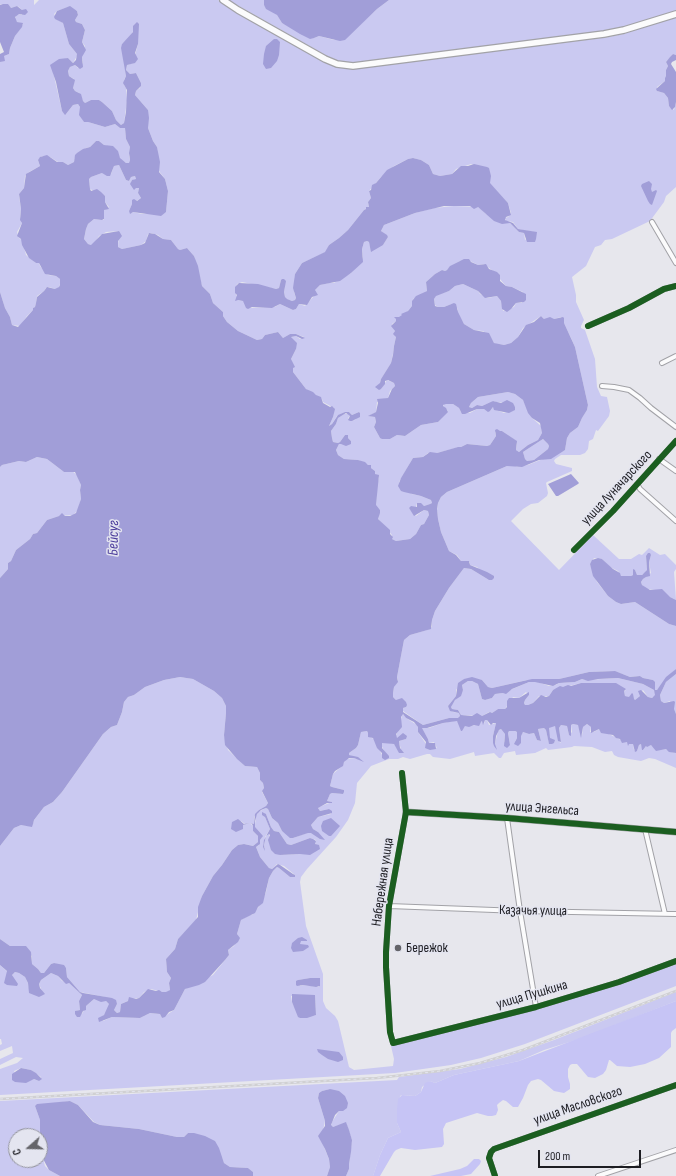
<!DOCTYPE html>
<meta charset="utf-8">
<style>
body{margin:0}
#map{position:relative;width:676px;height:1176px;overflow:hidden;background:#e7e7ed;font-family:"Sofia Sans Condensed",sans-serif}
canvas{display:block}
.north{position:absolute;left:8px;top:1128px;width:40px;height:40px;box-sizing:border-box;background:#e4e5f0;border:1px solid #94959e;border-radius:50%;rotate:250deg;font-size:11px;font-weight:700;line-height:16px;text-align:center;color:#1d1d22}
.north::after{content:'';display:block;margin:auto;width:14px;height:18px;background:#646469;clip-path:polygon(50% 0,100% 100%,50% 72%,0 100%)}
.scale{position:absolute;left:538px;top:1150px;width:103px;height:18px;box-sizing:border-box;border:2px solid #1d1d22;border-top:0;padding-left:5px;font-size:12px;line-height:14px;white-space:nowrap;color:#1d1d22;-webkit-text-stroke:3px #e4e5f0;paint-order:stroke}
</style>
<div id="map">
<canvas width="676" height="1176"></canvas>
<div class="north">С</div>
<div class="scale">200 m</div>
</div>
<script>
const ctx = document.querySelector('canvas').getContext('2d');
ctx.lineJoin = 'round';
function fillPath(path, color) { ctx.fillStyle = color; ctx.fill(path, 'evenodd'); }
const toPath = rows => new Path2D(rows.map(r => 'M' + r).join(''));
function trace(path, color, width, dash) { ctx.strokeStyle = color; ctx.lineWidth = width; ctx.lineCap = dash ? 'butt' : 'round'; ctx.setLineDash(dash || []); ctx.stroke(path); }
function label(font, color, halo, rows, align = 'center') {
  ctx.font = font + ' "Sofia Sans Condensed",sans-serif'; ctx.lineWidth = 3; ctx.setLineDash([]); ctx.textBaseline = 'middle'; ctx.strokeStyle = halo; ctx.fillStyle = color; for (const [text, x, y, turn = 0] of rows) {
    ctx.save(); ctx.translate(x, y); ctx.rotate((+turn || 0) * Math.PI / 180); ctx.textAlign = isNaN(turn) ? turn : align; if (halo) ctx.strokeText(text, 0, 0); ctx.fillText(text, 0, 0); ctx.restore();
  }
}
const green = toPath([
 [0,0,34,0,34,5,39,0,218,0,238,13,326,63,334,66,352,69,609,37,623,34,676,16,676,55,673,54,666,62,668,66,666,70,666,76,665,81,657,87,657,91,664,93,668,98,669,106,674,110,676,102,676,187,666,196,664,202,650,221,612,239,605,240,601,245,595,247,586,266,572,277,576,295,576,302,584,320,581,326,581,328,585,330,595,359,597,387,601,396,607,397,610,411,609,416,598,431,596,430,593,439,589,441,588,449,585,453,580,455,561,455,555,459,554,461,556,464,572,468,572,471,547,482,546,483,548,493,547,496,538,503,531,504,523,509,511,521,559,570,593,535,619,559,631,559,639,554,642,555,649,548,660,555,665,554,676,565,676,569,674,572,676,600,655,590,646,589,642,585,641,582,643,579,651,573,649,562,651,555,646,556,647,570,645,573,640,576,637,575,635,570,633,570,633,575,631,576,621,576,618,571,610,567,602,559,594,558,590,564,597,582,608,596,616,602,621,604,635,602,669,624,676,626,676,669,657,690,655,690,655,685,653,680,643,678,640,676,630,677,614,671,589,672,559,679,527,680,492,688,488,687,482,680,464,679,456,690,456,696,448,706,453,712,459,713,460,716,459,718,449,718,423,725,403,711,403,708,406,707,399,700,396,700,393,697,393,693,394,687,398,680,397,677,404,640,410,635,427,630,432,627,432,620,435,611,449,588,464,568,471,569,489,580,477,567,470,565,470,562,461,561,457,555,449,551,441,532,438,519,437,510,438,503,441,497,447,492,507,466,514,465,517,467,528,465,565,450,567,438,570,433,578,427,582,418,587,410,588,405,575,347,571,338,561,317,554,319,544,319,541,316,523,328,518,337,511,343,504,345,496,344,494,343,490,336,483,331,474,330,464,324,457,312,458,309,452,304,444,307,438,307,435,305,434,299,436,295,449,291,455,286,463,284,478,291,480,294,488,298,497,296,501,301,503,311,514,307,516,303,522,303,523,292,512,287,506,286,493,271,484,264,478,265,470,261,460,261,451,266,447,270,445,271,442,270,435,274,426,282,427,291,413,299,412,306,408,311,399,318,396,318,396,321,392,324,393,328,395,331,394,333,396,337,394,346,393,354,391,363,381,379,380,383,381,389,387,380,394,383,395,386,390,391,388,398,377,402,376,412,369,416,375,417,376,422,374,427,380,438,390,439,397,435,405,436,421,425,438,422,448,411,443,406,444,404,453,404,459,408,461,412,470,413,477,409,484,409,490,411,493,407,496,410,504,413,510,411,515,407,510,403,496,402,494,401,482,406,477,405,472,408,469,407,471,403,478,397,508,392,515,394,523,400,532,418,541,426,542,433,538,440,528,445,519,452,516,450,517,444,515,440,502,431,495,432,496,436,490,445,487,446,467,444,461,447,459,447,437,453,428,453,423,457,413,458,399,482,412,494,421,496,431,500,432,503,430,504,424,506,417,503,416,507,409,508,416,516,424,510,428,511,429,515,424,524,421,525,416,534,410,539,396,541,392,539,392,535,378,519,380,510,376,507,376,505,377,486,379,477,375,474,375,471,371,468,370,465,368,465,358,460,344,459,338,455,336,450,339,444,351,441,345,435,340,442,338,443,333,442,332,438,331,431,336,424,338,418,344,414,348,414,350,416,348,418,350,421,355,420,360,413,359,412,352,415,349,412,345,412,337,416,332,424,329,426,333,417,334,408,323,402,322,399,306,389,293,372,291,359,296,349,291,337,296,336,300,339,304,337,296,334,290,334,283,338,278,332,265,335,262,339,257,340,238,331,227,322,223,316,223,312,213,303,210,294,202,286,194,256,187,248,180,250,178,249,171,240,163,239,158,235,151,233,148,234,146,241,141,245,122,249,118,247,119,231,106,232,99,236,93,245,91,245,88,244,84,239,86,229,88,224,94,219,104,220,104,210,109,207,105,202,105,196,90,189,89,179,91,177,102,173,111,174,114,166,119,165,126,180,129,181,131,177,135,176,136,179,131,181,136,188,139,188,138,193,141,198,132,204,129,211,131,213,133,212,142,214,153,214,166,212,168,191,165,179,159,171,157,147,153,141,148,128,148,110,135,95,136,91,140,88,141,83,136,73,130,74,126,70,127,65,133,63,138,44,134,29,131,36,122,44,126,76,124,80,124,85,126,88,127,100,124,123,121,125,116,120,112,111,102,102,99,100,91,100,85,103,83,101,79,93,75,91,73,88,74,79,69,76,68,71,70,67,75,65,78,68,83,63,82,57,85,46,82,42,85,30,82,24,76,22,75,20,78,15,77,11,68,7,57,11,54,14,58,20,63,23,69,44,77,54,77,56,73,63,68,58,63,60,53,72,62,111,66,114,73,105,78,104,80,107,81,116,84,122,88,122,105,127,115,124,120,128,125,128,126,139,130,147,129,156,130,160,129,163,126,163,121,160,114,148,104,145,99,141,96,141,90,147,86,148,75,157,74,162,68,165,63,162,58,162,50,157,42,156,38,160,40,166,29,172,25,176,24,188,19,194,19,196,21,209,20,217,22,223,17,232,19,238,22,240,26,255,36,263,39,263,40,266,48,275,56,276,60,279,61,281,59,287,57,289,55,289,49,287,46,288,44,291,37,296,36,303,35,307,33,308,33,310,27,316,20,326,12,325,10,317,5,308,0,292,0,62,4,59,4,56,9,54,10,48,15,36,23,24,17,22,15,19,16,15,19,14,22,15,22,10,19,7,17,6,11,8,1,4,0,5],
 [413,158,421,160,429,165,433,174,440,176,452,174,456,169,471,164,483,167,490,179,489,183,508,203,511,213,508,217,505,218,506,221,513,222,518,229,533,232,536,232,525,240,524,233,519,232,510,223,507,223,486,214,481,209,478,207,454,206,434,208,415,213,384,225,381,231,388,237,383,245,370,246,369,242,367,241,364,242,362,249,363,258,351,273,334,283,329,283,320,285,315,290,314,296,305,306,299,304,296,309,293,310,280,304,275,307,250,308,243,301,238,300,235,291,237,284,242,282,247,283,276,289,279,288,281,280,283,279,284,279,285,285,284,292,285,297,286,299,292,301,295,300,296,298,294,292,295,274,302,263,326,252,329,245,339,238,348,230,364,210,369,207,368,202,371,198,369,191,381,177,394,166,408,159],
 [228,0,264,0,264,5,277,15,282,23,314,38,319,36,334,40,351,33,377,9,389,0,676,0,676,11,614,30,353,64,338,61,327,56],
 [543,439,548,444,549,446,548,449,534,460,527,461,525,459,523,452],
 [37,457,47,459,64,472,72,471,77,475,81,485,80,490,81,499,78,510,73,515,59,516,47,520,37,533,33,534,30,539,16,550,11,561,8,563,8,569,0,578,0,467,2,465,19,461,26,462],
 [676,674,676,714,670,701,664,703,661,701,660,695,666,682],
 [180,677,193,679,214,691,222,698,226,706,226,713,224,735,228,750,245,766,257,767,260,773,260,780,263,783,264,788,262,792,268,803,266,806,259,810,254,817,254,824,250,823,245,824,241,821,242,827,243,825,250,823,253,826,253,831,258,836,258,842,253,846,244,844,238,845,232,850,222,865,213,876,202,896,196,920,178,939,175,949,166,959,167,972,171,978,169,983,170,990,166,993,151,989,144,992,139,998,132,999,121,1004,120,1012,117,1013,114,1010,117,1004,105,997,80,992,67,977,66,968,54,963,51,964,44,973,41,973,38,969,32,964,32,956,20,946,10,946,0,939,0,846,14,828,21,825,32,826,34,820,44,807,53,802,62,792,103,734,111,727,117,725,122,712,124,702,128,697,134,695,145,687,164,680],
 [618,678,643,684,654,690,656,695,652,698,648,697,643,690,640,693,640,696,635,700,625,696,624,691,626,690,606,684,581,683,553,690,549,696,539,696,533,703,528,705,525,705,524,703,525,700,529,695,526,692,519,698,513,697,505,709,498,709,492,713,489,712,482,716,461,715,458,710,452,709,451,707,452,704,463,690,462,685,468,681,472,681,478,684,482,699,485,700,492,698,495,694,503,693,529,682,535,681,549,686,556,685,559,683,575,682,582,679,585,680],
 [402,714,404,715,406,718,417,725,418,727,418,732,426,744,437,748,434,742,429,743,428,739,421,727,429,728,443,723,453,721,457,721,463,728,465,726,477,725,481,722,482,721,484,724,485,720,487,720,489,725,496,723,493,736,493,743,495,744,498,731,501,729,505,734,504,742,510,745,508,733,509,731,512,730,517,732,517,738,515,742,523,732,529,734,534,733,537,740,541,741,538,729,544,728,546,730,549,743,552,744,549,735,549,728,551,726,555,726,556,728,560,743,561,742,559,728,561,725,567,726,569,735,572,732,571,725,573,724,578,725,582,736,583,727,587,724,591,727,590,732,594,732,599,729,621,740,627,742,629,744,633,744,634,750,637,751,639,745,641,744,643,750,646,746,651,745,658,750,666,749,671,752,676,753,676,768,655,759,649,758,641,761,618,757,614,755,612,751,605,752,592,747,574,746,572,747,548,750,546,748,535,753,516,755,515,751,504,753,501,758,499,758,494,753,475,756,474,752,450,759,433,757,430,754,427,754,410,759,403,757,398,759,389,759,371,766,357,783,355,803,348,820,336,837,307,869,301,877,300,882,306,926,323,974,323,1001,326,1008,335,1016,338,1021,349,1067,354,1070,393,1066,394,1059,391,1046,518,1014,625,983,676,964,676,986,525,1044,481,1058,451,1065,395,1073,0,1095,0,1069,17,1063,23,1058,16,1057,0,1065,0,1059,13,1053,12,1046,0,1051,0,1045,2,1044,1,1039,0,1039,0,965,13,977,12,975,15,972,19,973,25,977,28,983,29,988,42,991,39,984,41,980,51,973,58,976,62,981,69,983,82,995,79,1001,80,1010,76,1011,82,1014,86,1006,94,999,106,1001,109,1004,109,1007,104,1015,101,1017,103,1021,112,1017,140,1018,150,1013,160,1014,162,1018,174,1010,185,989,213,975,229,955,228,950,234,946,238,937,237,934,241,920,249,915,252,915,261,904,266,892,269,878,273,871,277,867,279,868,290,877,295,877,295,875,284,866,277,864,272,869,269,868,260,857,256,847,259,845,260,840,262,837,255,828,255,825,256,816,258,812,266,808,268,809,272,818,278,823,282,831,293,838,307,833,318,832,313,829,311,825,318,817,331,814,329,809,320,811,318,808,319,807,332,802,327,801,330,794,332,793,343,794,344,790,332,787,330,786,333,774,341,767,346,759,354,758,362,760,349,755,349,753,356,748,358,745,361,732,367,731,370,737,374,739,382,755,386,754,381,745,382,743,385,742,394,744,399,751,401,750,399,741,406,739,397,738,396,736,401,720],
 [266,814,271,827,274,831,279,832,287,844,291,845,310,838,316,840,315,843,316,845,300,854,280,855,270,846,269,833,266,836,264,845,265,849,263,847,265,837,270,829,265,817],
 [310,978,320,979,319,987,303,985,300,986,298,980],
 [291,996,315,996,316,1015,300,1018,292,1002],
 [21,1068,31,1070,41,1077,39,1081,34,1079,19,1082,14,1071],
 [676,992,676,1001,582,1038,544,1050,519,1061,454,1075,435,1083,430,1081,422,1087,421,1092,415,1096,402,1095,400,1096,397,1123,401,1132,388,1138,380,1155,373,1176,346,1176,349,1169,349,1164,352,1140,346,1123,333,1127,331,1126,332,1122,339,1111,330,1089,322,1091,319,1093,318,1098,325,1121,321,1140,329,1159,330,1167,327,1176,253,1176,253,1172,248,1168,230,1167,224,1163,222,1158,188,1133,184,1137,177,1137,139,1129,100,1125,94,1122,78,1105,70,1101,35,1106,40,1120,40,1136,16,1136,16,1160,40,1160,40,1148,45,1166,49,1170,60,1176,0,1176,0,1101,397,1080,399,1077,460,1069,506,1057,554,1040]
]);
const forest = toPath([
 [676,1001,676,1028,672,1031,671,1033,671,1047,659,1058,645,1064,630,1067,617,1066,610,1060,609,1060,606,1070,603,1074,595,1078,588,1077,577,1064,572,1064,570,1065,568,1069,568,1077,570,1084,570,1089,564,1093,554,1091,541,1080,538,1079,531,1081,528,1085,523,1098,518,1107,513,1107,506,1101,503,1100,499,1103,497,1105,498,1110,496,1115,492,1116,488,1116,477,1113,446,1123,443,1129,444,1144,442,1147,415,1150,401,1148,396,1150,394,1152,380,1176,373,1176,380,1155,388,1138,401,1132,397,1123,397,1110,398,1099,402,1095,415,1096,421,1092,425,1083,430,1081,435,1083,454,1075,519,1061],
 [474,1159,479,1159,481,1161,480,1164,471,1174,461,1176,430,1176,460,1169,467,1166]
]);
const water = toPath([
 [264,0,389,0,377,9,345,40,340,41,319,36,314,38,310,39,300,34,282,23,277,15,266,9,264,5],
 [3,4,8,4,11,8,17,6,22,10,26,9,28,12,25,15,19,14,15,17,17,22,23,23,22,27,15,36,10,48,9,54,4,56,5,61,0,62,0,54,4,52,0,42,0,5],
 [70,6,77,11,78,15,75,20,76,22,82,24,85,30,82,42,86,50,82,57,83,67,80,69,75,65,70,67,68,71,69,76,75,80,73,88,75,91,81,94,83,101,85,103,91,100,99,100,102,102,112,111,116,120,121,125,124,123,126,112,127,90,123,83,126,76,121,48,122,44,133,32,133,26,137,22,139,24,138,44,135,53,138,59,135,63,127,65,126,70,130,74,136,73,141,83,141,86,136,91,135,95,148,110,149,118,148,128,153,141,157,147,160,162,159,172,165,179,168,191,166,212,161,216,133,212,130,214,129,211,132,204,132,200,134,199,137,201,141,198,138,193,139,188,136,188,134,190,130,184,132,180,136,179,135,176,131,177,129,181,126,180,119,165,114,166,110,176,107,176,102,173,91,177,89,179,90,189,91,191,97,189,101,192,105,196,105,202,109,209,104,210,104,219,102,220,94,219,88,224,86,229,84,239,88,244,91,245,102,234,119,231,122,236,118,241,118,247,122,249,141,245,145,243,149,233,155,234,163,239,171,240,178,249,180,250,187,248,194,256,198,266,202,286,210,294,213,303,223,312,223,316,227,322,238,331,257,340,262,339,265,335,278,332,283,338,290,334,296,334,305,338,302,339,296,336,291,337,297,343,296,349,291,359,295,367,293,368,293,372,306,389,313,392,316,395,321,397,323,403,330,407,332,406,335,409,333,417,329,426,332,424,338,415,345,412,349,412,352,415,359,412,360,413,360,417,352,421,350,421,348,420,350,416,346,413,338,418,336,424,331,431,332,438,333,442,338,443,340,442,345,435,348,435,348,438,351,441,351,444,346,446,341,444,339,444,336,450,338,455,344,459,358,460,365,462,368,465,371,465,371,468,375,471,375,474,379,475,376,505,380,510,380,513,378,519,390,530,390,534,393,537,392,539,396,541,410,539,416,534,421,525,424,524,429,515,428,511,424,510,414,516,409,508,411,506,417,507,417,503,421,503,424,506,430,504,432,503,431,500,421,496,404,492,401,491,398,486,401,478,413,458,423,457,430,452,437,453,458,447,461,447,467,444,487,446,490,445,496,436,495,430,497,429,500,431,502,431,517,441,516,450,519,452,528,445,538,440,542,433,540,423,532,418,528,413,523,400,515,394,508,392,478,397,471,403,469,407,472,408,477,405,482,406,493,401,501,403,507,400,513,403,515,407,515,410,509,413,494,410,493,407,490,411,488,412,484,409,477,409,465,414,462,414,459,408,453,404,446,404,443,405,443,406,446,408,448,412,438,422,421,425,405,436,397,435,390,439,382,439,380,438,374,427,376,422,375,417,368,416,376,412,378,403,377,399,388,398,392,389,395,386,394,383,388,380,385,381,385,384,381,389,379,390,375,387,380,383,381,379,391,363,393,355,394,346,396,337,393,334,395,331,391,326,396,321,396,319,394,317,399,317,402,315,401,314,408,311,412,306,412,301,416,296,427,291,426,282,435,274,442,270,445,271,447,270,450,266,464,259,469,259,471,262,478,265,486,264,489,269,497,272,500,275,500,281,506,286,512,287,526,294,526,300,524,302,516,303,511,309,507,312,502,309,501,301,497,296,485,298,478,291,463,284,455,286,449,291,436,296,434,299,435,306,438,307,444,307,454,303,456,304,458,312,464,324,474,330,489,333,494,343,504,345,511,343,518,337,526,325,534,322,541,316,544,319,550,317,554,319,563,317,564,318,564,323,575,347,588,405,587,410,582,418,578,427,570,433,567,438,565,450,551,459,539,460,522,467,507,466,447,492,441,497,438,503,437,509,438,519,441,532,449,551,456,555,461,561,469,561,470,565,487,572,494,576,494,578,492,580,489,580,471,569,464,568,449,588,435,611,432,620,431,629,410,635,404,640,397,677,398,682,394,687,393,693,393,697,396,700,402,698,406,702,407,705,406,707,403,708,403,712,423,725,449,718,458,718,460,716,459,713,450,711,448,706,456,696,458,683,464,679,472,677,482,680,488,687,492,688,532,679,559,679,589,672,615,671,630,677,640,676,643,678,653,680,655,682,655,690,657,690,666,677,676,669,676,674,666,682,660,695,661,701,664,703,674,701,675,702,674,709,676,714,676,753,669,752,666,749,656,751,651,745,647,747,646,746,643,750,642,750,641,744,639,745,637,751,635,752,633,744,629,744,628,746,627,742,622,743,620,739,616,738,613,735,601,733,599,729,591,733,591,727,587,724,583,727,581,738,578,725,573,724,571,725,571,736,569,735,567,726,561,725,559,728,561,742,558,741,555,726,549,728,550,738,555,740,554,743,552,744,549,744,546,730,544,728,538,729,541,741,537,740,534,733,529,734,523,732,521,736,521,743,518,746,514,744,517,738,517,732,515,731,509,731,508,733,510,745,507,748,504,746,505,734,501,729,499,730,496,736,495,744,497,750,494,746,493,743,493,736,496,723,493,723,491,725,487,720,485,720,483,725,482,721,481,722,479,726,474,725,469,727,465,726,462,731,461,731,457,721,443,723,427,728,422,728,428,739,429,743,435,743,436,749,430,750,425,748,426,742,418,732,418,727,414,722,406,718,403,714,401,717,402,727,396,734,397,738,403,733,407,736,406,739,399,741,400,748,404,753,399,753,394,744,382,743,382,748,389,756,389,758,385,760,382,758,382,753,377,748,373,738,368,737,368,733,367,731,361,732,358,745,356,748,349,753,349,755,358,757,364,762,354,758,349,758,344,762,343,766,335,771,333,774,330,786,332,787,344,790,344,792,343,794,332,793,330,794,327,801,332,802,332,803,327,803,318,808,320,811,329,809,332,811,332,813,318,817,311,825,313,829,318,832,325,840,320,839,311,833,308,833,293,838,290,838,282,831,278,823,272,818,268,809,266,808,261,810,257,814,255,821,255,827,263,836,260,840,260,844,256,847,260,857,269,868,272,869,278,864,280,865,293,874,295,875,295,877,290,877,279,868,277,867,273,871,269,878,263,903,258,907,255,913,241,920,237,934,240,938,238,942,228,950,229,955,225,960,205,982,199,985,185,989,174,1010,169,1012,165,1017,162,1018,160,1014,150,1013,140,1018,112,1017,99,1022,98,1018,104,1015,109,1004,106,1001,101,1002,94,999,86,1006,86,1010,83,1011,80,1017,77,1017,75,1014,75,1011,80,1010,79,1001,82,995,69,983,66,984,58,976,51,973,41,980,39,984,40,988,45,994,39,997,29,993,28,983,25,977,19,973,15,972,12,975,18,984,17,986,7,985,4,983,7,971,0,965,0,939,10,946,26,946,31,952,32,964,38,969,41,973,44,973,51,964,54,963,64,965,66,968,67,977,80,992,83,993,112,998,116,1000,117,1004,114,1010,117,1013,120,1012,121,1004,128,1001,129,997,136,999,139,998,148,989,156,991,159,990,162,992,166,992,170,990,169,983,171,978,167,972,166,959,175,949,178,939,198,917,198,907,202,896,213,876,222,865,232,850,238,845,244,844,253,846,258,842,258,836,253,831,253,826,252,824,250,823,243,825,243,829,236,832,231,829,232,822,238,819,244,824,250,823,254,824,255,814,259,810,266,806,268,803,262,791,264,788,263,783,260,780,260,773,257,767,245,766,237,759,225,745,224,735,226,713,226,706,222,698,214,691,193,679,180,677,164,680,145,687,134,695,128,697,124,702,122,712,117,725,111,727,103,734,62,792,53,802,44,807,34,820,33,824,32,827,21,825,14,828,0,846,0,578,8,569,8,563,11,561,16,550,30,539,33,534,37,533,47,520,59,516,62,513,65,516,70,516,76,513,81,499,80,490,81,485,75,472,64,472,47,459,37,457,26,462,19,461,2,465,0,467,0,292,5,308,10,317,12,325,18,327,33,310,33,308,35,307,36,303,37,297,44,291,47,287,55,289,59,287,60,285,60,279,56,276,45,274,39,263,36,263,29,258,22,245,21,239,17,236,22,223,20,220,21,209,19,194,24,188,26,174,40,166,38,160,40,157,47,155,57,162,63,162,68,165,74,162,75,155,77,153,83,149,90,147,96,141,99,141,104,145,113,146,118,151,120,158,126,163,129,163,130,160,129,153,130,147,126,139,125,128,120,128,115,124,105,127,88,122,84,122,79,115,80,107,78,104,73,105,66,114,65,115,62,111,56,82,50,65,59,59,68,58,73,63,76,60,77,54,69,44,63,23,55,19,54,17,57,11],
 [543,439,548,444,549,446,548,449,534,460,527,461,525,459,523,452],
 [618,678,643,684,654,690,655,695,652,698,648,697,641,690,638,691,640,696,635,700,634,699,633,694,632,693,629,697,625,696,624,691,626,689,616,683,581,683,571,686,568,685,563,687,560,686,553,690,549,696,546,697,541,695,533,703,528,705,525,705,524,703,525,700,529,695,529,692,519,698,509,698,507,701,507,707,505,709,498,709,492,713,490,712,482,716,477,713,472,716,461,715,458,710,452,709,451,707,455,700,461,696,463,690,462,685,468,681,472,681,478,684,482,699,485,700,492,698,495,694,503,693,506,694,512,689,529,682,535,682,553,686,559,683,575,682,582,679,588,681,598,679],
 [274,39,277,39,280,42,279,55,277,61,271,68,266,69,263,64,264,54,266,46],
 [673,54,676,55,676,60,672,62,671,64,676,72,676,102,675,107,672,110,669,106,668,98,664,93,657,91,656,89,665,81,665,78,666,76,666,70,668,66,666,62,670,57],
 [413,158,421,160,429,165,433,174,440,176,452,174,461,166,468,166,474,164,487,167,489,168,491,176,490,183,508,203,511,215,506,217,505,220,513,223,518,229,537,232,536,239,535,242,527,242,524,233,519,232,510,223,502,224,494,221,478,207,474,209,470,206,444,206,415,213,384,225,381,231,387,235,388,237,383,245,371,252,369,242,367,241,364,242,362,249,363,262,351,273,340,281,320,285,315,290,318,295,312,297,307,305,299,304,296,309,293,310,280,304,272,308,252,307,248,309,246,308,243,301,238,300,235,301,237,295,235,293,235,287,239,283,258,284,276,289,279,288,281,280,282,279,284,279,286,281,284,292,285,297,287,299,292,301,295,300,296,298,293,288,295,274,302,263,325,252,329,245,339,238,348,230,364,210,366,209,366,207,369,207,368,202,371,198,369,191,371,190,372,185,376,183,387,170,408,159],
 [649,181,652,184,651,189,652,192,656,190,657,191,652,205,650,204,648,201,641,186,642,184],
 [571,474,579,483,578,484,558,496,556,496,548,484],
 [648,553,650,553,651,555,649,562,650,576,646,577,643,579,641,582,642,585,650,590,662,589,670,597,676,600,676,626,669,624,635,602,621,604,616,602,608,596,593,576,590,564,592,560,598,558,602,559,613,569,620,573,621,576,631,576,633,575,633,569,635,570,637,575,642,575,647,570,646,556],
 [262,812,266,814,271,827,274,831,279,832,287,844,291,845,310,838,313,839,316,841,315,844,319,845,320,849,310,855,300,854,280,855,275,854,271,850,268,840,270,835,269,834,266,836,264,845,265,851,263,847,264,840,270,829,265,817,262,815],
 [331,818,340,826,331,836,329,836,322,831,321,826,323,821],
 [302,937,307,940,307,941,301,941,300,944,308,945,309,947,303,951,293,952,291,948,292,943,298,938],
 [310,978,320,978,320,986,316,987,303,985,297,986,296,985,296,981,298,980],
 [292,994,315,995,316,1015,307,1018,300,1018,298,1017,292,1002],
 [317,1049,339,1052,343,1057,343,1060,338,1062,328,1059,322,1055,318,1052],
 [21,1068,31,1070,36,1073,42,1079,39,1081,34,1079,26,1083,15,1082,12,1080,12,1074],
 [330,1089,339,1091,345,1096,348,1103,347,1108,343,1111,339,1111,335,1115,331,1125,333,1127,346,1122,349,1130,352,1140,351,1152,349,1164,349,1169,346,1176,327,1176,330,1167,329,1159,325,1149,318,1136,325,1126,325,1121,318,1098,319,1093,322,1091],
 [70,1101,78,1105,93,1122,100,1125,139,1129,177,1137,184,1137,188,1133,194,1133,205,1136,215,1141,219,1148,224,1163,230,1167,248,1168,253,1172,253,1176,60,1176,49,1170,41,1155,40,1148,40,1120,35,1106,37,1104]
]);
const minor = toPath([
 [652,222,676,263],
 [588,326,629,308,664,289,676,286],
 [662,363,676,356],
 [602,386,614,387,629,390,640,398,651,408,676,427],
 [659,459,676,471],
 [637,484,640,489,676,521],
 [574,550,613,511,676,441],
 [402,773,406,812,389,906,386,952,386,967,390,1032,393,1043,536,1007,619,982,676,961],
 [507,818,520,911,536,1007],
 [645,829,665,914],
 [389,906,520,911,676,914],
 [495,1176,489,1158,491,1152,494,1149,676,1085],
 [598,1176,676,1150]
]);
const tertiary = toPath([
 [406,812,507,818,676,832]
]);
const secondary = toPath([
 [223,0,238,10,325,59,337,64,353,66,604,34,624,30,676,14]
]);
const rail = toPath([
 [0,1099,377,1078,440,1071,480,1063,523,1050,676,991]
]);
const cycleway = toPath([
 [588,326,629,308,664,289,676,286],
 [574,550,613,511,676,441],
 [402,773,406,812,389,906,386,952,386,967,390,1032,393,1043,536,1007,619,982,676,961],
 [406,812,507,818,676,832],
 [495,1176,489,1158,491,1152,494,1149,676,1085]
]);
const markers = [
 [398,948,4,"#646469"]
];
const streetNames = [
 ["улица Луначарского",617,488,-47],
 ["улица Энгельса",542,809,4],
 ["Набережная улица",383,882,-82],
 ["Казачья улица",533,911,1],
 ["улица Пушкина",532,995,-16],
 ["улица Масловского",578,1106,-19]
];
const poiNames = [
 ["Бережок",406,948]
];
const waterNames = [
 ["Бейсуг",114,538,-89]
];
fillPath(green, '#cac9f1');
fillPath(forest, '#c6c4f5');
fillPath(water, '#a19ed8');
trace(minor, '#a2a2a7', 6);
trace(tertiary, '#a2a2a7', 7);
trace(secondary, '#a2a2a7', 8);
trace(minor, '#fbfbfc', 4);
trace(tertiary, '#fbfbfc', 5);
trace(secondary, '#fbfbfc', 5.5);
trace(rail, '#d0d0d2', 2.5);
trace(rail, '#e4e5f0', 1, [3]);
trace(cycleway, '#1b5e20', 6);
for (const [x, y, r, color] of markers) { const dot = new Path2D(); dot.arc(x, y, r, 0, 2 * Math.PI); ctx.fillStyle = color; ctx.fill(dot); trace(dot, '#e4e5f0', 1.5); }
label('14px', '#1d1d22', '#e4e5f0', streetNames);
label('14px', '#1d1d22', '#e4e5f0', poiNames, 'left');
label('italic 15px', '#4a3b9b', '#e4e5f0', waterNames);
</script>
